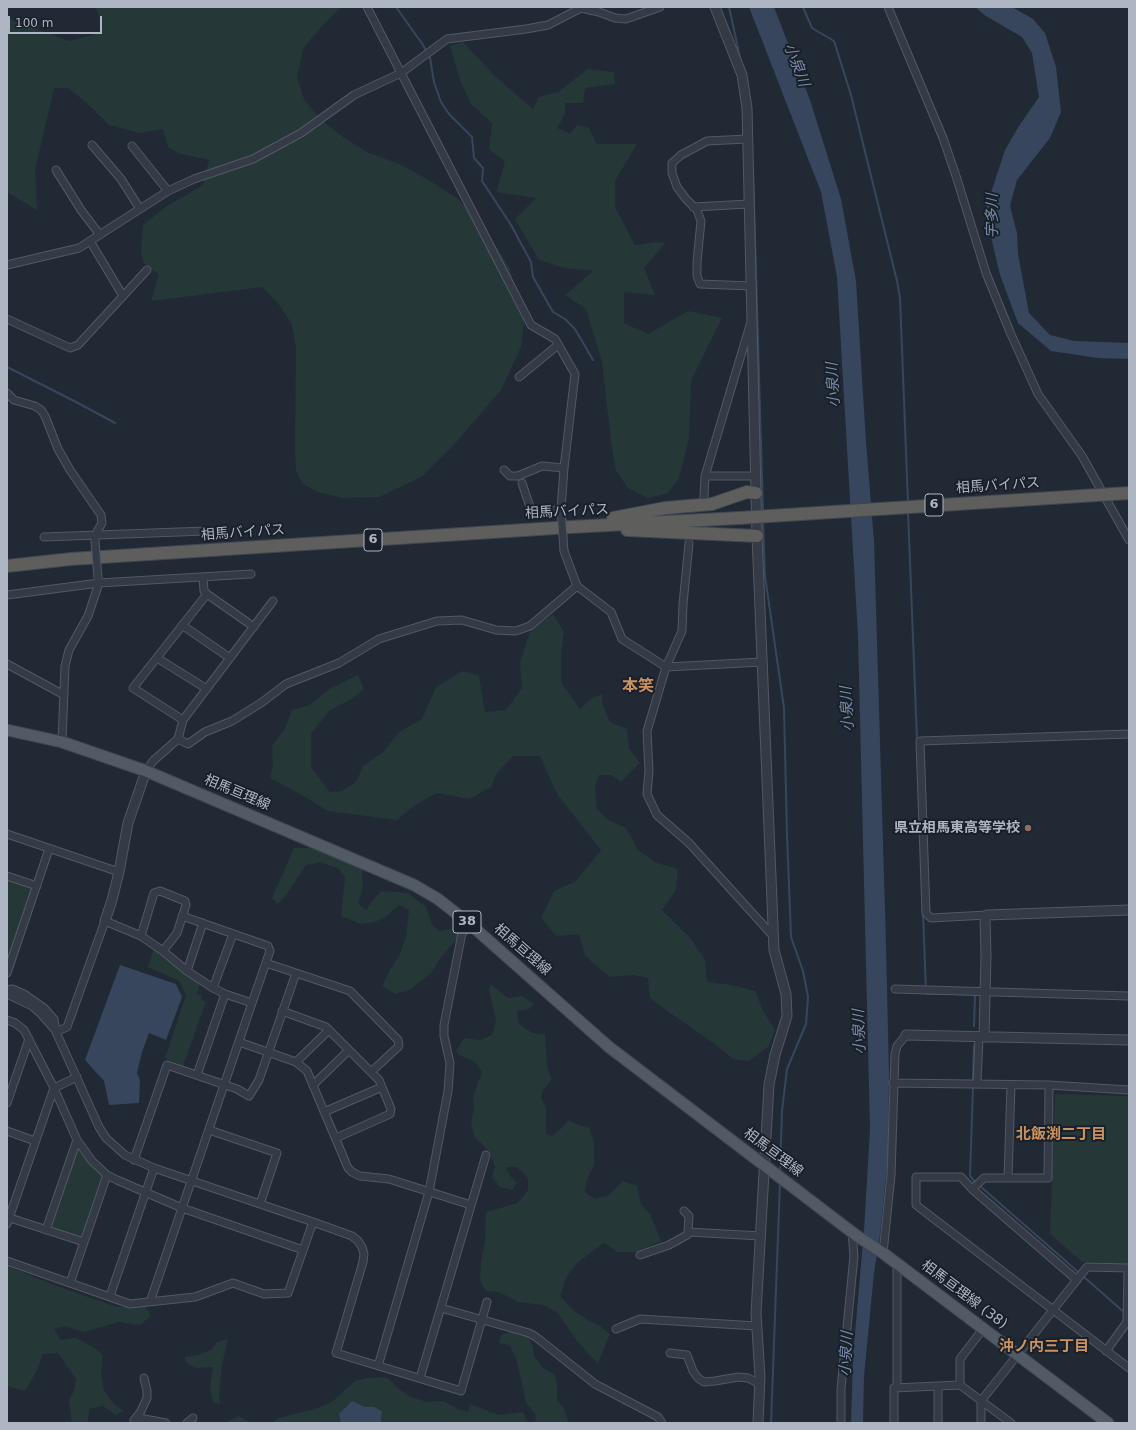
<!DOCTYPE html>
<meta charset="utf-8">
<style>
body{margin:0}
#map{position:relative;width:1136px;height:1430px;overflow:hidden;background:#212935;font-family:"DejaVu Sans",sans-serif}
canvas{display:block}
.frame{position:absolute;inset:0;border:8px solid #aeb6c3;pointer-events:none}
.scale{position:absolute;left:8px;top:16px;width:94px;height:18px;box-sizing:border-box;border:2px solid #aeb6c3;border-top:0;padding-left:5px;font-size:12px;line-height:14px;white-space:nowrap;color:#aeb6c3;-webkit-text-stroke:3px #1a202a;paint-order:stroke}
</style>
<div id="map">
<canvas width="1136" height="1430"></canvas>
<div class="frame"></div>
<div class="scale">100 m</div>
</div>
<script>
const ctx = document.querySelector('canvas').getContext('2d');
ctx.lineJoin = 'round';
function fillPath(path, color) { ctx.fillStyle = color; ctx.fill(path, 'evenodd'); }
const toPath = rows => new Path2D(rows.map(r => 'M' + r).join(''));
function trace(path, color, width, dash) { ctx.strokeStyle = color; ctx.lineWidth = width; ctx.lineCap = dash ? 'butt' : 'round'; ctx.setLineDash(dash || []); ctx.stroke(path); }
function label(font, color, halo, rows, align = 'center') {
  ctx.font = font + ' "DejaVu Sans","Noto Sans JP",sans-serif'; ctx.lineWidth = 4; ctx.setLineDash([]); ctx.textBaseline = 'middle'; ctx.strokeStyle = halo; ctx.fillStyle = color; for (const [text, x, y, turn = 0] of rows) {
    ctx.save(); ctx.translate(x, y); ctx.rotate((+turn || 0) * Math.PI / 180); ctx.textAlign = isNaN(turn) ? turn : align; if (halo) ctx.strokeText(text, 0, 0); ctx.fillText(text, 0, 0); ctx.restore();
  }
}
const green = toPath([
 [95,7,342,7,326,22,304,47,297,77,304,99,320,119,343,137,367,152,399,164,427,179,458,199,486,230,510,269,524,322,521,347,501,390,453,446,421,477,379,497,343,498,318,492,303,484,296,471,295,448,296,348,292,324,277,302,262,287,151,301,159,274,146,267,141,254,143,225,164,208,203,185,209,160,178,153,168,147,163,129,139,133,109,125,88,104,68,88,54,88,35,170,37,210,7,192,7,18,69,41,100,33,103,24],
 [463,42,495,76,533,109,539,97,558,92,588,69,614,72,615,84,585,88,583,103,565,103,565,114,557,128,570,134,577,125,589,128,597,144,637,144,615,181,615,207,635,245,657,242,665,243,644,268,655,295,624,292,624,323,648,334,688,311,722,318,691,381,689,438,679,478,668,493,648,498,628,488,616,471,611,441,602,362,586,309,565,295,593,271,564,268,539,260,515,219,536,198,496,192,505,162,489,149,492,123,471,104,460,80,450,46],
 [553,614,564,632,561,654,561,682,580,709,591,699,602,694,602,703,610,722,627,729,629,748,640,763,621,782,611,775,599,775,595,787,597,809,610,821,626,828,638,850,657,863,678,869,676,890,662,910,691,939,705,960,707,982,732,985,755,991,763,1011,775,1030,769,1046,749,1061,733,1059,715,1044,670,1013,650,998,648,978,633,975,610,977,585,956,579,934,556,936,541,918,554,891,575,882,601,850,557,794,540,756,513,756,497,773,491,787,470,799,437,793,415,805,397,820,328,811,300,794,270,778,273,766,272,746,284,730,292,710,309,705,331,688,358,675,364,689,353,698,329,711,311,734,311,767,330,792,342,791,356,782,363,766,383,752,399,732,422,719,436,687,463,671,479,676,485,712,506,710,522,688,520,662,530,632],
 [294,848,314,848,336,857,362,870,363,888,358,903,366,910,373,900,381,891,408,893,426,907,432,925,440,931,455,928,458,938,441,957,432,972,411,989,395,994,382,986,390,970,399,956,406,937,409,910,399,905,385,917,375,922,361,924,341,916,345,878,339,869,321,862,306,865,284,898,277,904,272,898],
 [7,879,31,888,32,890,9,958,7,958],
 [154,948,169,959,178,969,200,984,197,994,202,995,201,999,206,1002,183,1066,165,1058,186,995,179,981,148,967],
 [490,984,508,998,522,996,534,1004,529,1009,517,1011,519,1024,532,1033,545,1034,547,1067,552,1080,543,1090,541,1097,546,1109,546,1133,552,1136,562,1128,569,1120,578,1125,589,1127,594,1142,594,1165,587,1179,585,1192,595,1199,609,1195,623,1181,637,1186,641,1204,650,1214,661,1241,636,1252,618,1252,604,1243,577,1263,567,1276,560,1296,574,1311,589,1321,600,1326,610,1334,598,1364,577,1341,557,1312,543,1305,518,1302,499,1292,486,1291,480,1281,481,1261,485,1242,486,1212,518,1203,528,1190,528,1178,517,1167,506,1167,511,1177,517,1183,512,1190,500,1187,492,1177,495,1167,489,1151,474,1136,471,1123,474,1108,473,1096,482,1072,475,1062,459,1055,456,1051,464,1038,480,1040,492,1035,496,1021,489,990],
 [1055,1094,1129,1096,1129,1264,1082,1262,1050,1234],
 [79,1150,103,1176,83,1237,79,1237,52,1228,51,1226,76,1151],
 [7,1266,54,1285,117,1307,144,1305,151,1316,140,1325,119,1322,83,1332,65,1326,54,1329,61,1340,76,1338,93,1347,103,1355,101,1373,104,1391,115,1405,124,1411,116,1415,103,1406,89,1409,88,1423,72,1423,69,1400,74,1391,76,1379,58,1353,43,1354,37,1370,25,1391,7,1386],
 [512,1331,525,1334,532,1343,534,1356,543,1368,555,1375,557,1384,557,1400,563,1407,569,1423,536,1423,535,1414,526,1402,516,1357,509,1345,499,1343,501,1335],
 [228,1339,222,1365,219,1395,220,1404,213,1402,210,1388,213,1367,198,1368,189,1364,186,1362,185,1357,198,1355,211,1350,217,1342],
 [386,1377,400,1390,411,1397,427,1402,443,1401,458,1409,468,1412,470,1404,499,1415,523,1412,528,1423,381,1423,382,1420,382,1410,358,1406,347,1407,342,1423,273,1423,278,1418,316,1409,333,1401,355,1381,368,1378],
 [239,1416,250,1423,223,1423,227,1422]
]);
const water = toPath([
 [749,7,774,7,810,100,841,199,856,281,866,442,874,541,886,944,889,1074,888,1156,880,1234,874,1273,864,1376,863,1423,851,1423,853,1356,864,1231,870,1129,858,636,837,277,821,192],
 [975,7,1012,7,1033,19,1045,33,1056,67,1061,112,1050,138,1017,180,1010,206,1017,233,1018,254,1029,313,1050,335,1074,341,1129,343,1129,359,1098,358,1051,351,1018,323,1000,275,985,211,1005,150,1019,126,1039,97,1032,53,1022,37,986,16],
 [120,965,176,984,182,997,166,1040,149,1033,142,1052,137,1073,140,1080,139,1103,109,1105,104,1081,85,1060],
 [352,1401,365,1407,374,1407,382,1411,381,1423,341,1423,339,1414]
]);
const stream = toPath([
 [396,7,423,45,430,58,434,82,441,102,449,114,472,137,474,158,483,168,482,181,484,184,511,225,531,262,533,277,553,312,565,319,575,329,593,360],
 [729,7,741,62],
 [803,7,812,28,834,41,851,95,897,281,900,298,908,503],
 [753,169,763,512],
 [7,367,78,403,115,423],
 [908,511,917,740],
 [763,521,765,576,784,708,787,835,791,937,803,971,808,997,806,1024,787,1069,782,1111,780,1172],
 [923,911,926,994,960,994],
 [974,995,975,995,974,1026],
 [973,1081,974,1045],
 [973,1086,970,1176,976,1183],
 [980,1186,1125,1313],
 [771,1423,780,1182]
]);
const minor = toPath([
 [367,7,531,325,555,339,575,374,564,468,561,510,535,511,530,507,522,483],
 [888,7,943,138,957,179,986,273,1010,332,1038,394,1082,456,1129,540],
 [747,139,707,141,681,155,672,163,672,173,677,187,686,199,697,210,701,221,697,262,697,276,700,284,751,286],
 [92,145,121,179,140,209],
 [132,146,168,191],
 [56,170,81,210,100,235],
 [693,207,749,204],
 [90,241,123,296],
 [7,265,79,248,168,191,194,179,253,159,301,133,354,95,401,73,447,39,526,29,548,25,581,8,599,12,615,18,626,19,660,7],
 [7,319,70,348,78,345,147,270],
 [519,377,558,345],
 [7,393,14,400,35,406,41,410,45,416,58,449,70,470,101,515,102,523,95,535,95,541],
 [504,470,510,476,518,476,542,466,564,468],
 [705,476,756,476],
 [704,497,705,476,750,325],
 [44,537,206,531],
 [689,543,683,604,682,631,666,667,647,731,649,771,647,794,657,815,689,843,774,937],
 [564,551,577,586,611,612,622,639,666,667,762,662],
 [203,577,204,591,207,594],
 [7,595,99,583,251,574],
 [182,625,230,658],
 [157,658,207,689],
 [7,664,64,695],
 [183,720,133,688,207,594,254,627],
 [178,739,183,720,273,601],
 [62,742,65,666,69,650,88,616,99,583,98,580],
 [146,771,153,761,178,739,188,744,205,732,232,721,261,703,286,684,339,663,379,639,437,621,462,620,496,630,516,631,530,626,577,586],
 [7,834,119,872],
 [7,876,37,886],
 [987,915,931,918,926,913,920,741,1129,734],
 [182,916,268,946,270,951,252,1003],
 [141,936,154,893,160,891,185,901,186,905,177,933,163,951],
 [266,963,350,991,398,1040,399,1046,371,1072],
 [187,971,203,923],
 [7,973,49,849],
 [213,988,233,934],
 [895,989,1129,996],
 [7,990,12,989,24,994,44,1008,54,1019,56,1032,99,1127,106,1138,125,1155,154,1168,313,1222,352,1236,358,1241,362,1247,364,1254,363,1262,336,1353,461,1391,487,1302],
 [7,994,32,1006,41,1014,56,1031],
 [282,1011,326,1027,379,1080,391,1109,390,1114,336,1138],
 [7,1020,15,1023,24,1030,54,1088,77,1140,92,1161,107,1175,117,1180,182,1208,303,1250],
 [56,1032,67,1027,105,921,141,936,163,951,187,971,213,988,225,994,252,1003,150,1302],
 [239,1042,296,1062,307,1071,348,1168,352,1172,360,1176,389,1179,471,1205],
 [296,1062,329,1030],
 [197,1075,225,994],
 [893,1083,1049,1085,1129,1090],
 [977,1083,979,1037],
 [313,1085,349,1050],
 [7,1103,29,1039],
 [324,1112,382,1087],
 [209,1130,277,1153,260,1204],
 [7,1131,35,1141],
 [134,1160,167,1065,237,1089,249,1096,259,1080,296,973],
 [1008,1178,1011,1085],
 [972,1189,984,1178,1048,1178,1049,1085],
 [684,1211,689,1216,688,1232,761,1236],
 [7,1217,84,1242],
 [7,1224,54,1088,77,1077],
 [46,1230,77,1140],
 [883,1253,891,1175,895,1054,897,1046,906,1035],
 [640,1255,669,1245,687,1235,688,1232],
 [7,1261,130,1304,195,1297,233,1283,264,1294,288,1293,313,1222],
 [897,1264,897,1387],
 [1077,1280,972,1189,961,1177,916,1177,916,1205,1129,1368],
 [70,1283,107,1175],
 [110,1296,154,1168],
 [441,1308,529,1333,536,1337,595,1384,658,1417,662,1423],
 [616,1329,640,1319,757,1326],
 [1106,1351,1127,1322,1128,1268],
 [670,1353,687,1355,693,1371,698,1378,704,1382,715,1381,738,1377,748,1378,760,1384],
 [378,1366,429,1192,448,1091,450,1063,444,1036,444,1025,462,933,471,925],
 [420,1378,486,1155],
 [960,1385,960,1359,983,1329],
 [938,1386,938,1423],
 [135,1419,140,1413,147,1398,147,1391,144,1378],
 [134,1420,139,1418,166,1423],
 [187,1423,193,1418],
 [841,1423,841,1389,854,1256,852,1232],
 [894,1423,894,1388,960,1385,1011,1423],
 [981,1423,981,1401,1087,1267,1129,1268]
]);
const tertiary = toPath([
 [715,7,742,75,747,108,757,536,774,950,786,994,787,1016,775,1055,769,1085,756,1313,760,1377,758,1423],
 [105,921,112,900,119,872,128,823,146,771],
 [906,1035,1129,1040],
 [984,1037,986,956,985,917,987,915,1129,910]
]);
const primary = toPath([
 [7,730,62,742,146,771,414,885,438,899,471,925,609,1047,857,1236,883,1253,1108,1423]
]);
const trunk = toPath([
 [613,518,665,508,712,504,747,492,756,493],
 [627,530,757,536],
 [7,566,71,559,571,527,739,518]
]);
const minorBridge = toPath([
 [561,510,564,551],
 [95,541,98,578]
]);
const trunkBridge = toPath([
 [739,518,1129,493]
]);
const markers = [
 [1028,828,4,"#8d6e63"]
];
const shields = [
 [934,505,18],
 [373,540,18],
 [467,922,28]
];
const shieldNames = [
 ["6",934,505],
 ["6",373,540],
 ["38",467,922]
];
const streetNames = [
 ["相馬バイパス",998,486,-4],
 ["相馬バイパス",567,512,-3],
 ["相馬バイパス",243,533,-4],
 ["相馬亘理線",237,793,23],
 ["相馬亘理線",522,950,41],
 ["相馬亘理線",773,1153,37],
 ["相馬亘理線 (38)",964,1295,37]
];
const poiNames = [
 ["県立相馬東高等学校",1020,828]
];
const waterNames = [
 ["小泉川",796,65,69],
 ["宇多川",993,216,-90],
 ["小泉川",834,385,-93],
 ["小泉川",848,709,-93],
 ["小泉川",860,1032,-92],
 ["小泉川",847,1354,-87]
];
const neighbourhoodNames = [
 ["北飯渕二丁目",1061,1135],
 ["沖ノ内三丁目",1044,1347]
];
const quarterNames = [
 ["本笑",638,687]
];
fillPath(green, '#263738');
fillPath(water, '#37465d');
trace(stream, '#37465d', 2);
trace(minor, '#525964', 9);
trace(tertiary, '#525964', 11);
trace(primary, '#3e444f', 13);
trace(trunk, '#3f4650', 14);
trace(minor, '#343b46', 7);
trace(tertiary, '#343b46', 9);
trace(primary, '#525a66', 11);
trace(trunk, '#5e5e5c', 12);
trace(minorBridge, '#525964', 9, []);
trace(trunkBridge, '#3f4650', 14, []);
trace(minorBridge, '#343b46', 7);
trace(trunkBridge, '#5e5e5c', 12);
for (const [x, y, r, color] of markers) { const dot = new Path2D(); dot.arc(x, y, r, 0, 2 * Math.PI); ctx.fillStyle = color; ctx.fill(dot); trace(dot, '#1a202a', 1.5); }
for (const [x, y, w] of shields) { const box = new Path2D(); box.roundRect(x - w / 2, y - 11, w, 22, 3); ctx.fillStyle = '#1a202a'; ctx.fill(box); trace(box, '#aeb6c3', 1); }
label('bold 13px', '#aeb6c3', null, shieldNames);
label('14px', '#aeb6c3', '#1a202a', streetNames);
label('bold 14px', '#aeb6c3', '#1a202a', poiNames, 'right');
label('italic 15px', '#788caa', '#1a202a', waterNames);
label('bold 15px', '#cb9261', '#1a202a', neighbourhoodNames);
label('bold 16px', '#cb9261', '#1a202a', quarterNames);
</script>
